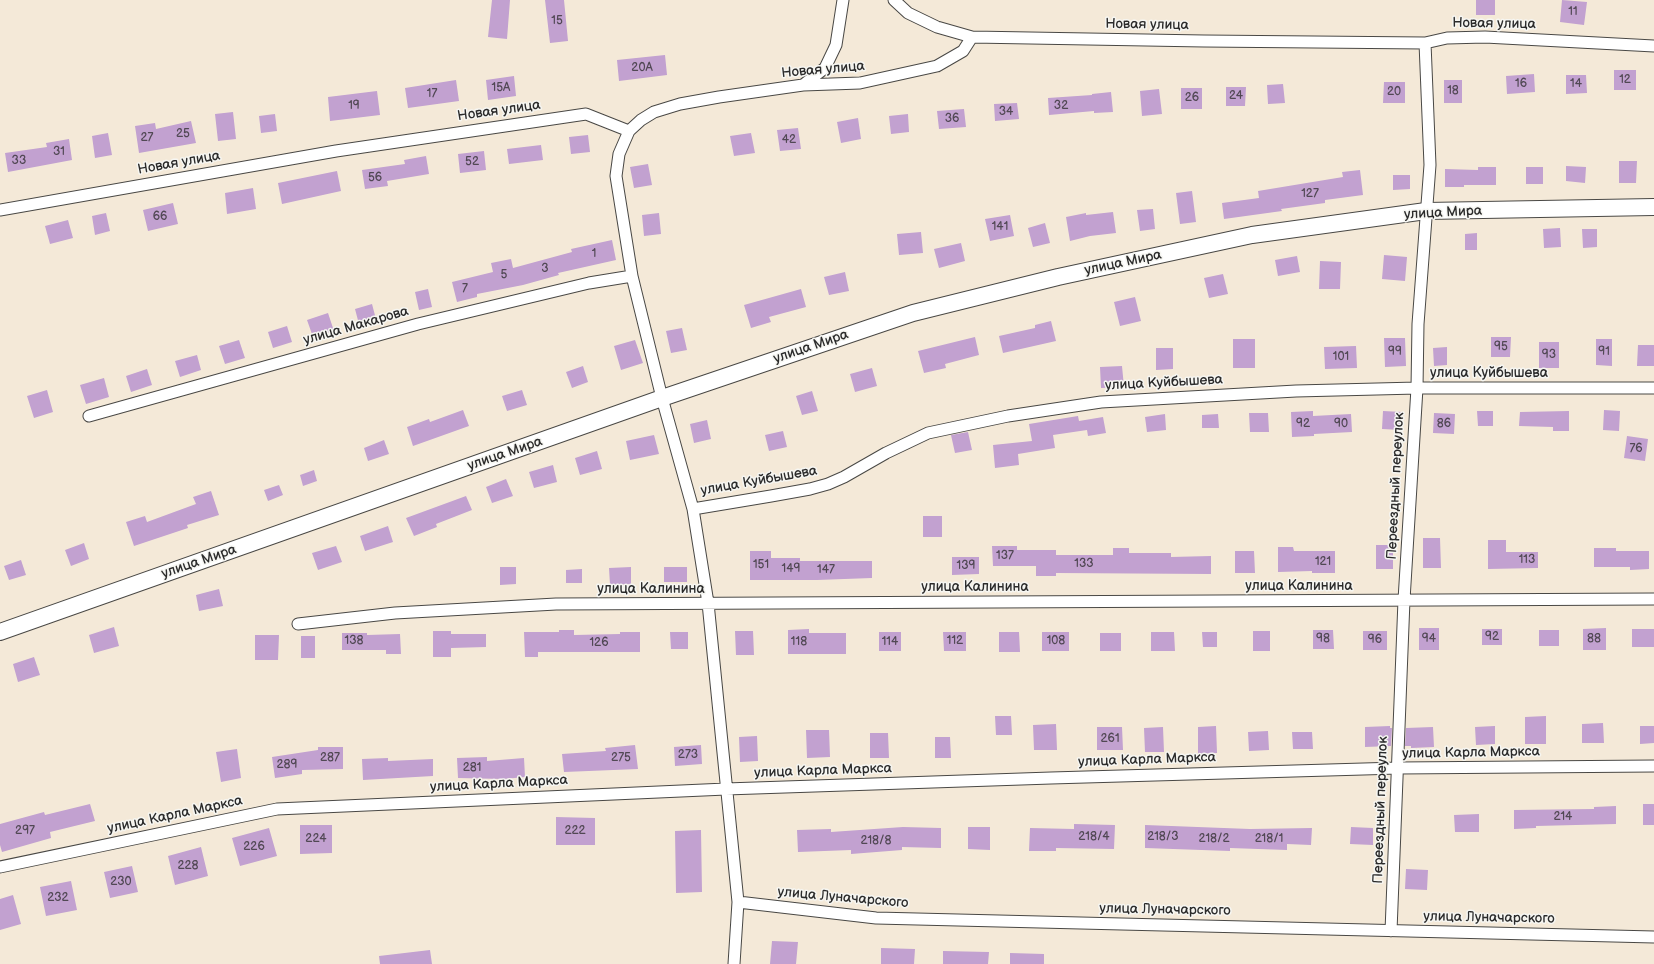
<!DOCTYPE html>
<meta charset="utf-8">
<style>
body{margin:0}
canvas{display:block;background:#f4e9d8}
</style>
<canvas width="1654" height="964"></canvas>
<script>
const ctx = document.querySelector('canvas').getContext('2d');
ctx.lineJoin = 'round';
function fillPath(path, color) { ctx.fillStyle = color; ctx.fill(path, 'evenodd'); }
const toPath = rows => new Path2D(rows.map(r => 'M' + r).join(''));
function trace(path, color, width, dash) { ctx.strokeStyle = color; ctx.lineWidth = width; ctx.lineCap = dash ? 'butt' : 'round'; ctx.setLineDash(dash || []); ctx.stroke(path); }
function label(font, color, halo, rows, align = 'center') {
  ctx.font = font + ' "Balsamiq Sans",sans-serif'; ctx.lineWidth = 3; ctx.setLineDash([]); ctx.textBaseline = 'middle'; ctx.strokeStyle = halo; ctx.fillStyle = color; for (const [text, x, y, turn = 0] of rows) {
    ctx.save(); ctx.translate(x, y); ctx.rotate((+turn || 0) * Math.PI / 180); ctx.textAlign = isNaN(turn) ? turn : align; if (halo) ctx.strokeText(text, 0, 0); ctx.fillText(text, 0, 0); ctx.restore();
  }
}
const building = toPath([
 [492,0,510,0,507,39,488,37],
 [545,0,564,0,568,41,550,43],
 [1476,0,1495,0,1495,15,1476,15],
 [1562,0,1587,2,1584,25,1560,22],
 [665,55,667,75,619,81,617,60],
 [1614,70,1636,70,1636,90,1614,90],
 [1534,74,1535,92,1507,94,1506,76],
 [1566,75,1586,75,1587,93,1566,94],
 [514,76,516,96,488,100,486,80],
 [456,80,459,101,408,108,405,88],
 [1444,80,1462,80,1462,103,1444,103],
 [1384,82,1405,82,1405,103,1383,103],
 [1283,84,1285,103,1268,104,1267,85],
 [1226,87,1246,87,1245,106,1226,106],
 [1181,88,1202,88,1202,109,1181,109],
 [1159,89,1162,114,1142,116,1140,91],
 [377,91,380,115,330,121,328,97],
 [1111,92,1113,112,1094,113,1094,111,1049,115,1048,98,1092,95,1092,94],
 [1017,103,1019,119,995,121,994,104],
 [964,109,966,127,939,129,937,111],
 [233,112,236,139,218,141,215,114],
 [275,114,277,131,261,133,259,116],
 [908,114,909,132,891,134,889,116],
 [858,118,861,139,841,143,837,122],
 [191,121,196,143,139,153,135,126,155,123,156,129],
 [798,128,801,149,780,151,777,130],
 [108,133,112,155,95,158,92,136],
 [751,133,755,153,734,156,730,136],
 [588,135,590,152,571,154,569,137],
 [69,139,72,160,8,172,5,153,47,147,46,143],
 [541,145,543,160,509,164,507,149],
 [484,151,486,170,460,173,458,154],
 [426,156,429,174,387,181,388,186,365,189,362,170,405,164,404,160],
 [1619,161,1637,161,1636,183,1619,183],
 [648,164,652,185,634,188,630,167],
 [1566,166,1586,167,1585,183,1566,181],
 [1478,167,1496,167,1496,185,1464,185,1464,187,1445,187,1445,169,1478,170],
 [1526,167,1543,167,1543,184,1526,184],
 [1360,170,1363,195,1325,200,1325,203,1281,209,1282,211,1224,219,1222,203,1259,198,1258,191,1343,177,1342,172],
 [337,171,341,191,282,204,278,183],
 [1393,175,1410,175,1410,189,1393,190],
 [253,188,256,209,227,214,225,193],
 [1192,191,1196,222,1180,224,1176,193],
 [173,203,178,224,148,231,143,210],
 [1153,209,1155,229,1140,231,1137,210],
 [1113,212,1116,233,1090,236,1070,241,1066,217,1086,213,1086,215],
 [106,213,110,231,95,235,92,216],
 [659,213,661,234,644,236,642,215],
 [1010,215,1014,236,990,241,985,219],
 [68,220,73,238,50,244,45,226],
 [1045,223,1050,243,1033,247,1028,228],
 [1560,228,1561,247,1544,248,1543,229],
 [1582,229,1597,229,1597,247,1583,248],
 [921,232,923,253,899,255,897,234],
 [1477,233,1477,250,1465,250,1465,234],
 [612,240,616,260,558,273,559,275,523,285,477,294,477,297,457,302,452,282,493,272,491,263,511,259,513,268,572,252,571,249],
 [961,243,965,261,939,268,934,249],
 [1384,255,1407,257,1405,281,1382,279],
 [1297,256,1300,272,1278,276,1275,260],
 [1320,261,1341,262,1340,289,1319,289],
 [845,272,849,291,829,295,824,277],
 [1223,274,1228,294,1209,298,1204,278],
 [428,289,432,307,419,310,415,292],
 [801,289,806,307,769,317,771,322,751,328,744,305],
 [1135,297,1141,321,1120,326,1114,302],
 [372,304,377,323,360,328,355,309],
 [328,313,334,331,313,337,307,320],
 [1051,321,1056,341,1003,353,999,336,1035,328,1035,325],
 [287,326,292,342,273,348,268,332],
 [682,328,687,350,671,353,666,331],
 [975,337,979,355,945,364,946,368,924,373,918,351],
 [1491,337,1511,337,1510,357,1491,357],
 [1384,338,1405,338,1406,366,1385,367],
 [1233,339,1255,339,1255,368,1233,368],
 [1596,339,1612,339,1612,366,1596,365],
 [239,340,245,358,225,364,219,346],
 [635,340,643,363,621,370,614,346],
 [1539,342,1559,342,1559,368,1539,368],
 [1638,345,1654,345,1654,366,1637,366],
 [1356,346,1357,368,1325,369,1324,347],
 [1447,347,1447,365,1434,366,1433,348],
 [1156,348,1173,348,1173,369,1156,370],
 [197,355,201,370,180,377,175,361],
 [583,366,588,382,572,388,566,372],
 [1122,366,1124,387,1101,388,1100,367],
 [872,368,877,386,855,392,850,374],
 [147,369,152,385,131,392,126,376],
 [104,378,109,397,86,404,80,385],
 [47,390,53,412,34,418,27,396],
 [522,390,527,405,507,411,502,396],
 [812,391,818,411,802,415,796,396],
 [463,410,469,426,413,446,407,427,429,419,430,422],
 [1604,410,1620,411,1619,431,1603,430],
 [1313,411,1313,416,1351,414,1352,432,1314,434,1314,436,1292,437,1291,412],
 [1383,411,1402,412,1401,430,1382,429],
 [1477,411,1493,411,1493,426,1478,426],
 [1569,411,1569,431,1553,431,1553,427,1519,426,1520,412],
 [1249,413,1268,413,1269,432,1250,432],
 [1434,413,1455,414,1454,434,1433,433],
 [1165,414,1166,430,1147,432,1145,417],
 [1218,414,1219,428,1202,428,1202,415],
 [1078,416,1079,421,1103,417,1106,433,1088,436,1087,430,1053,435,1055,448,1018,454,1019,465,995,468,993,445,1032,441,1029,424],
 [707,420,711,439,694,443,690,424],
 [783,431,787,447,769,451,765,435],
 [968,432,972,450,955,453,951,435],
 [654,435,659,454,630,460,626,441],
 [1627,436,1648,439,1645,461,1624,458],
 [384,440,389,454,368,461,364,448],
 [597,451,602,469,580,475,575,458],
 [553,465,557,482,534,488,529,472],
 [314,470,317,481,303,486,300,475],
 [506,479,513,496,492,503,486,487],
 [279,485,283,495,268,501,264,490],
 [211,491,219,515,187,525,188,528,134,546,126,522,145,516,147,522,196,504,193,497],
 [466,496,472,510,436,524,437,527,414,536,406,518],
 [923,516,942,516,942,537,923,537],
 [388,526,393,542,365,551,360,536],
 [1423,538,1440,538,1441,568,1423,568],
 [1488,540,1506,540,1506,552,1538,552,1538,568,1488,569],
 [84,543,89,559,71,566,65,550],
 [1376,545,1393,545,1393,569,1376,569],
 [336,546,342,562,318,570,312,553],
 [992,546,1017,546,1017,550,1056,550,1056,555,1113,555,1113,548,1129,548,1129,553,1171,553,1171,557,1211,556,1211,574,1056,573,1056,576,1036,576,1036,566,993,566],
 [1278,547,1293,547,1294,551,1335,551,1335,573,1312,573,1312,571,1278,572],
 [1594,548,1616,548,1616,551,1649,551,1649,569,1630,570,1630,567,1594,567],
 [750,551,771,551,771,558,800,558,800,561,872,561,872,578,817,580,750,580],
 [1235,551,1254,551,1255,573,1235,573],
 [952,557,979,557,979,574,952,575],
 [21,560,26,575,9,580,4,566],
 [500,567,516,567,516,584,500,585],
 [631,567,631,584,610,585,609,568],
 [664,567,687,567,687,582,664,582],
 [582,569,582,583,566,583,566,570],
 [219,589,223,606,199,611,196,595],
 [114,627,119,646,94,653,89,635],
 [1419,628,1439,628,1439,650,1419,650],
 [1606,628,1606,650,1583,650,1583,629],
 [809,629,809,633,846,633,846,654,788,654,788,630],
 [1482,629,1502,629,1502,645,1482,645],
 [1632,629,1654,629,1654,647,1632,647],
 [559,630,574,630,574,635,620,634,620,632,640,632,640,652,538,652,538,657,525,657,524,632,559,632],
 [1313,630,1333,630,1334,649,1313,649],
 [1539,630,1559,630,1559,646,1539,646],
 [433,631,451,631,451,634,486,634,486,647,451,648,451,657,433,657],
 [735,631,753,631,754,655,736,655],
 [1253,631,1270,631,1270,651,1253,651],
 [1363,631,1387,631,1387,650,1363,650],
 [670,632,688,632,688,649,671,649],
 [879,632,901,632,901,651,879,651],
 [943,632,966,632,966,651,944,651],
 [999,632,1019,632,1020,652,999,652],
 [1042,632,1069,632,1069,651,1042,651],
 [1151,632,1174,632,1175,651,1151,651],
 [1202,632,1217,632,1217,647,1203,647],
 [342,633,367,633,367,635,400,634,401,654,386,654,386,650,342,650],
 [1100,633,1121,633,1121,651,1100,651],
 [255,635,279,635,278,660,255,660],
 [301,636,315,636,315,658,301,658],
 [34,657,40,675,18,682,13,664],
 [995,716,1011,716,1012,735,996,735],
 [1546,716,1546,744,1525,744,1525,717],
 [1603,723,1604,743,1582,743,1582,724],
 [1056,724,1057,750,1034,750,1033,725],
 [1216,726,1217,753,1198,754,1198,727],
 [1390,726,1390,728,1392,728,1391,746,1365,747,1365,727],
 [1495,726,1495,744,1476,745,1475,727],
 [1640,726,1654,726,1654,743,1640,744],
 [1097,727,1122,727,1123,750,1097,750],
 [1163,727,1164,752,1145,752,1144,728],
 [1433,727,1434,747,1411,748,1411,746,1405,746,1406,728],
 [806,730,829,730,830,757,807,758],
 [1268,731,1269,750,1249,751,1248,732],
 [1292,732,1312,732,1313,749,1293,749],
 [870,733,888,733,889,758,870,758],
 [757,736,758,761,740,762,739,737],
 [935,737,950,737,951,758,935,758],
 [635,745,638,769,564,772,562,754,606,751,605,748],
 [701,745,702,764,675,766,674,747],
 [318,747,343,747,343,769,302,770,302,774,275,778,272,757,318,750],
 [237,749,241,778,221,782,216,752],
 [487,757,487,761,524,758,525,777,504,779,458,778,457,758],
 [388,758,388,761,433,759,433,776,363,780,362,759],
 [90,804,95,821,50,832,51,838,2,852,0,845,0,824,44,812,45,815],
 [1643,804,1654,804,1654,825,1643,825],
 [1616,806,1616,824,1536,826,1536,828,1514,829,1514,810,1594,809,1594,807],
 [1479,814,1479,832,1455,832,1454,815],
 [556,817,595,818,595,845,556,845],
 [1074,824,1115,825,1114,849,1056,848,1056,851,1029,851,1030,828,1074,829],
 [300,825,332,825,332,853,300,854],
 [1145,825,1250,829,1312,828,1311,845,1287,844,1287,850,1230,848,1230,851,1145,848],
 [903,827,941,828,941,848,902,847,902,850,851,854,851,850,798,852,797,830,831,829,831,832],
 [968,827,990,827,990,850,968,849],
 [1351,827,1373,828,1373,845,1350,844],
 [269,828,277,856,240,866,232,838],
 [701,830,702,892,676,893,675,831],
 [201,847,208,876,175,885,168,856],
 [132,866,138,892,110,898,104,872],
 [1406,869,1428,870,1427,890,1405,889],
 [71,881,77,910,46,916,40,887],
 [13,895,21,924,0,930,0,899],
 [772,941,798,942,796,964,770,964],
 [881,948,915,949,914,964,881,964],
 [430,950,432,964,380,964,379,956],
 [943,951,989,952,988,964,943,964],
 [1010,953,1044,954,1044,964,1010,964]
]);
const street = toPath([
 [894,0,908,13,937,27,972,37],
 [803,85,825,68,836,45,843,0],
 [0,210,336,151,586,114,629,131],
 [89,416,418,324,589,283,632,276],
 [693,509,771,496,810,489,828,484,844,477,886,453,928,433,1008,416,1101,402,1296,391,1417,388,1654,388],
 [298,624,395,613,556,604,1654,599],
 [0,867,277,809,726,789,1051,778,1398,768,1654,766],
 [738,902,876,918,1654,937],
 [1391,931,1404,600,1417,388,1418,324,1430,165,1425,43],
 [734,964,738,902,708,603,693,509,662,398,632,276,616,176,619,154,629,131,641,120,654,112,680,104,719,97,803,85,860,83,937,66,963,51,972,37,1204,41,1425,43,1447,38,1485,37,1654,46]
]);
const secondary = toPath([
 [0,632,662,398,913,313,1058,277,1252,235,1426,211,1654,207]
]);
const numberNames = [
 ["11",1573,12],
 ["15",557,21],
 ["20А",642,68],
 ["12",1625,80],
 ["16",1521,84],
 ["14",1576,84],
 ["15А",501,88],
 ["18",1453,91],
 ["20",1394,92],
 ["17",432,94],
 ["24",1236,96],
 ["26",1192,98],
 ["19",354,106],
 ["32",1061,106],
 ["34",1006,112],
 ["36",952,119],
 ["25",183,134],
 ["27",147,138],
 ["42",789,140],
 ["31",59,152],
 ["33",19,161],
 ["52",472,162],
 ["56",375,178],
 ["127",1310,194],
 ["66",160,217],
 ["141",1000,227],
 ["1",594,254],
 ["3",545,269],
 ["5",504,275],
 ["7",465,289],
 ["95",1501,347],
 ["99",1395,352],
 ["91",1604,352],
 ["93",1549,355],
 ["101",1341,357],
 ["92",1303,424],
 ["90",1341,424],
 ["86",1444,424],
 ["76",1636,449],
 ["137",1005,556],
 ["113",1527,560],
 ["121",1323,562],
 ["133",1084,564],
 ["151",761,565],
 ["139",966,566],
 ["149",791,569],
 ["147",826,570],
 ["92",1492,637],
 ["98",1323,639],
 ["94",1429,639],
 ["88",1594,639],
 ["96",1375,640],
 ["138",354,641],
 ["112",955,641],
 ["108",1056,641],
 ["118",799,642],
 ["114",890,642],
 ["126",599,643],
 ["261",1110,739],
 ["273",688,755],
 ["287",330,758],
 ["275",621,758],
 ["289",287,765],
 ["281",472,768],
 ["214",1563,817],
 ["297",25,831],
 ["222",575,831],
 ["218/4",1094,837],
 ["218/3",1163,837],
 ["224",316,839],
 ["218/2",1214,839],
 ["218/1",1269,839],
 ["218/8",876,841],
 ["226",254,847],
 ["228",188,866],
 ["230",121,882],
 ["232",58,898]
];
const streetNames = [
 ["Новая улица",1494,24,1],
 ["Новая улица",1147,25,1],
 ["Новая улица",823,70,-5],
 ["Новая улица",499,111,-8],
 ["Новая улица",179,163,-10],
 ["улица Мира",1443,213,-3],
 ["улица Мира",1123,263,-12],
 ["улица Макарова",356,326,-16],
 ["улица Мира",811,347,-19],
 ["улица Куйбышева",1489,373],
 ["улица Куйбышева",1164,383,-3],
 ["улица Мира",505,454,-19],
 ["улица Куйбышева",759,481,-10],
 ["Переездный переулок",1396,486,-87],
 ["улица Мира",199,562,-19],
 ["улица Калинина",1299,586],
 ["улица Калинина",975,587],
 ["улица Калинина",651,589],
 ["улица Карла Маркса",1471,753,-1],
 ["улица Карла Маркса",1147,760,-2],
 ["улица Карла Маркса",823,771,-2],
 ["улица Карла Маркса",499,784,-3],
 ["Переездный переулок",1381,810,-88],
 ["улица Карла Маркса",175,815,-12],
 ["улица Луначарского",843,898,5],
 ["улица Луначарского",1165,910,1],
 ["улица Луначарского",1489,918,1]
];
fillPath(building, '#c2a1d0');
trace(street, '#494845', 13);
trace(secondary, '#494845', 18);
trace(street, '#fff', 11);
trace(secondary, '#fff', 16);
label('12px', '#514854', null, numberNames);
label('14px', '#2b2b2b', '#f6f6f2', streetNames);
</script>
